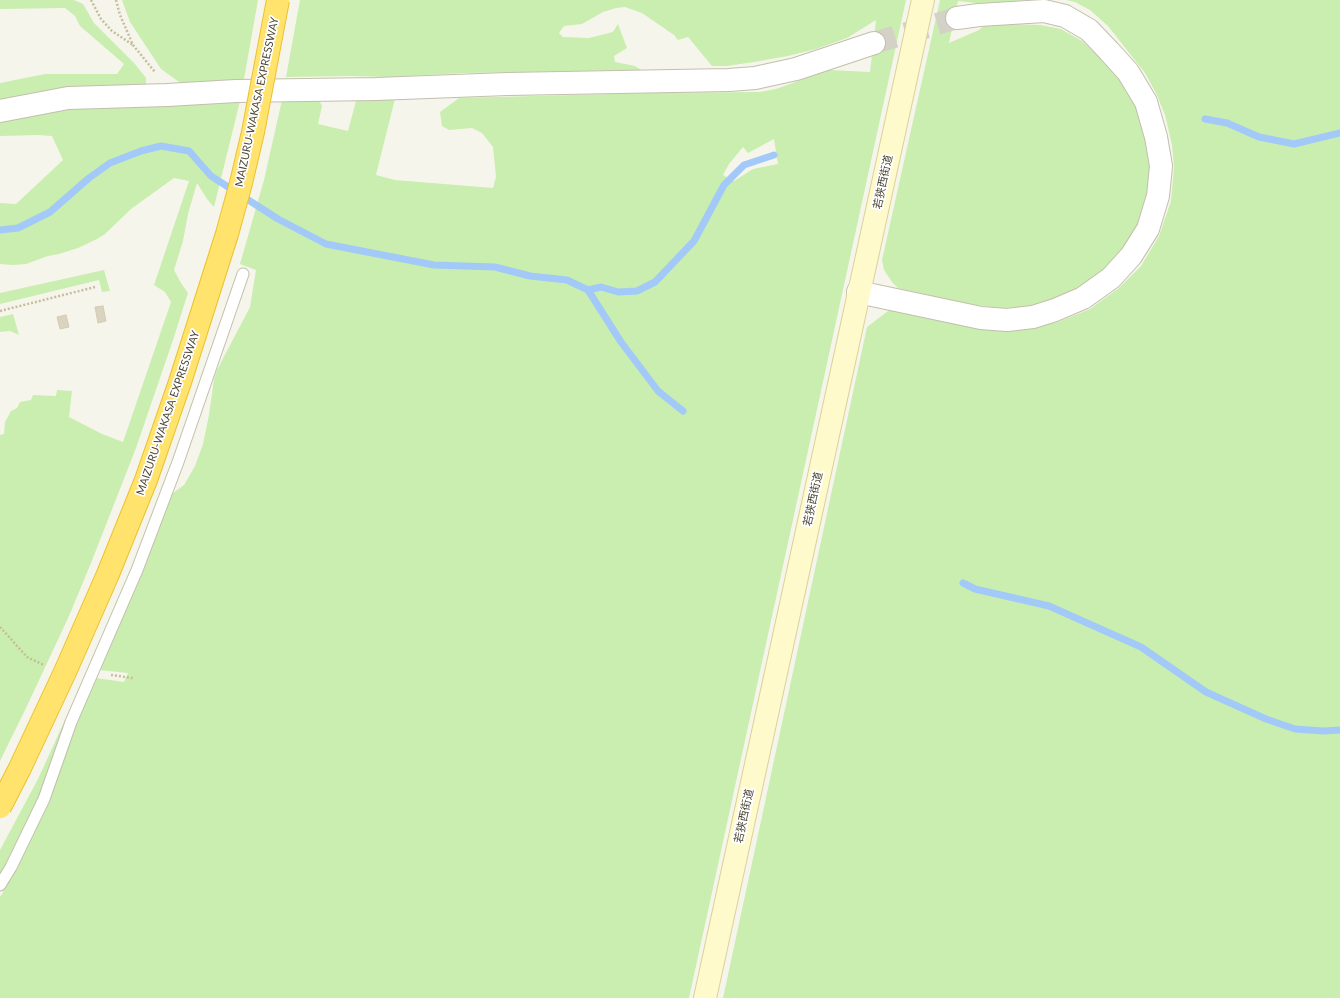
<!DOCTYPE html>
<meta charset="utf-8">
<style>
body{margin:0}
canvas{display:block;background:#f6f5eb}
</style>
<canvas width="1340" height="998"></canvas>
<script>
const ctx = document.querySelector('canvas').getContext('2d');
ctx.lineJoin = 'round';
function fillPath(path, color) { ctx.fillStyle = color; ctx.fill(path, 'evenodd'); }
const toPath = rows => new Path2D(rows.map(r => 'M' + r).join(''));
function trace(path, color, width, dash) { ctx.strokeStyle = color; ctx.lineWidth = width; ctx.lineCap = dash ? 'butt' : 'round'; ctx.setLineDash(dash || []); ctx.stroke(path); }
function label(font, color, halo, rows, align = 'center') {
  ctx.font = font + ' Lato,"Noto Sans JP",sans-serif'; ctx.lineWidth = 3.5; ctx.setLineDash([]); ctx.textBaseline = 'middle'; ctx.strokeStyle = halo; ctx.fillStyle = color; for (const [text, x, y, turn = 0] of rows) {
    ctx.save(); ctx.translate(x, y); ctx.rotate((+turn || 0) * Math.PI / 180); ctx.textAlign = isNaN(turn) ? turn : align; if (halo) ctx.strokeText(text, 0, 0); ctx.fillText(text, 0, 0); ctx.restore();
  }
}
const green = toPath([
 [0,0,74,0,83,4,94,23,135,64,146,78,146,85,68,88,0,100,0,83,45,74,117,74,124,64,80,26,75,16,65,8,0,9],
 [122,0,258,0,244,79,182,84,161,69,130,22],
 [300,0,906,0,689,998,0,998,0,897,16,871,49,800,75,724,96,678,124,682,128,673,99,670,141,571,170,495,184,485,195,466,203,444,209,415,214,379,217,370,250,307,256,270,240,264,264,180,282,100,319,100,322,106,318,124,348,131,356,101,395,99,376,175,395,180,493,188,496,177,493,147,482,133,472,128,449,130,442,126,440,112,459,98,649,93,760,92,776,89,829,70,870,72,876,20,847,38,816,49,788,56,754,62,727,66,712,66,688,37,678,40,674,35,642,13,625,7,616,8,603,12,582,24,564,26,559,33,563,37,589,38,613,32,618,24,627,48,614,56,615,62,635,66,641,70,464,73,388,77,351,76,286,77],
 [774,139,778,164,753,169,734,181,723,175,729,164,743,147,748,153],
 [940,0,1026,0,984,4,958,1,949,43,979,30,983,26,1011,24,1040,25,1061,29,1082,41,1103,61,1121,80,1138,108,1147,138,1151,166,1148,194,1138,225,1122,250,1105,270,1080,289,1052,300,1025,307,1000,308,969,304,898,288,892,282,884,270,882,260],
 [1066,0,1340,0,1340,998,723,998,867,327,892,308,1031,328,1058,322,1090,309,1119,288,1141,266,1159,236,1171,201,1174,167,1172,145,1165,115,1156,93,1145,73,1108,26,1090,10,1075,2],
 [240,101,214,207,207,199,197,183,188,214,183,241,174,270,181,283,188,293,173,340,136,448,91,563,69,616,26,708,0,761,0,435,4,434,5,422,11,411,17,408,20,402,31,400,33,395,56,396,57,390,72,391,69,417,102,434,123,442,171,302,165,292,154,285,189,181,174,178,131,209,105,234,97,239,78,248,59,254,48,256,26,264,13,265,0,264,0,203,16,204,63,160,52,136,39,135,0,136,0,122,34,115,75,108],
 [104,270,110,291,102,292,99,280,0,304,0,293],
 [13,314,19,335,10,331,0,332,0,317],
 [65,720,67,720,39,796,6,865,0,875,0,850,38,779]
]);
const stream = toPath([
 [1205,119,1227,123,1259,137,1294,144,1340,133],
 [0,230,18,228,50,212,89,178,110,163,141,151,161,146,189,151,211,176,278,219,326,244,434,265,495,267,530,276,567,280,588,290,621,342,658,391,683,411],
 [588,290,601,287,618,292,637,291,655,282,694,241,724,185,744,165,774,155],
 [963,583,975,589,1049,606,1141,647,1206,692,1266,719,1295,729,1323,731,1340,730]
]);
const building = toPath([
 [103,306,106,321,98,323,95,307,103,306],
 [66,315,69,327,60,329,57,317,66,315]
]);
const streetTunnel = toPath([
 [874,43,957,18]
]);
const path = toPath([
 [91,0,101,19,112,31,133,45],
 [116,0,120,15,133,45,155,72],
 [0,311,95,287],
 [0,627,27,657,44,665],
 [111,675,133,678]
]);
const lane = toPath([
 [0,885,11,867,44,799,71,722,137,570,178,462,243,274]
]);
const street = toPath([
 [0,111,68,98,167,95,236,91,376,89,507,84,729,80,755,78,796,69,874,43],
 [858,292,981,318,1007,320,1033,317,1055,310,1083,298,1111,278,1131,256,1148,229,1158,196,1161,166,1156,137,1146,102,1128,72,1109,51,1089,30,1065,16,1044,11,979,15,957,18]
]);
const secondary = toPath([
 [705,998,923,0]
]);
const highwayBridge = toPath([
 [0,807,20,768,65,672,108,574,146,480,180,382,227,234,241,183,253,132,278,0]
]);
const streetNames = [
 ["MAIZURU-WAKASA EXPRESSWAY",257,102,-78],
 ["若狭西街道",883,182,-78],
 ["MAIZURU-WAKASA EXPRESSWAY",168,413,-71],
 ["若狭西街道",813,499,-78],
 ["若狭西街道",744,816,-78]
];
fillPath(green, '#c9eeb0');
trace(stream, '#a3c9f8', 7);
fillPath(building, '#d9d3bf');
trace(building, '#d5ccb1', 1);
trace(streetTunnel, '#d4d2c7', 22, [22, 11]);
trace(lane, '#c3bfac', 13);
trace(street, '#c3bfac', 24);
trace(secondary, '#dbd296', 24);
trace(path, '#c7bd9c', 2.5, [2, 2]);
trace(lane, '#fff', 11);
trace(street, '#fff', 22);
trace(secondary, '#fffacc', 22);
trace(highwayBridge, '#edc12f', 24, []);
trace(highwayBridge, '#ffe36d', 22);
label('11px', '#4c4737', '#fff', streetNames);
</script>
